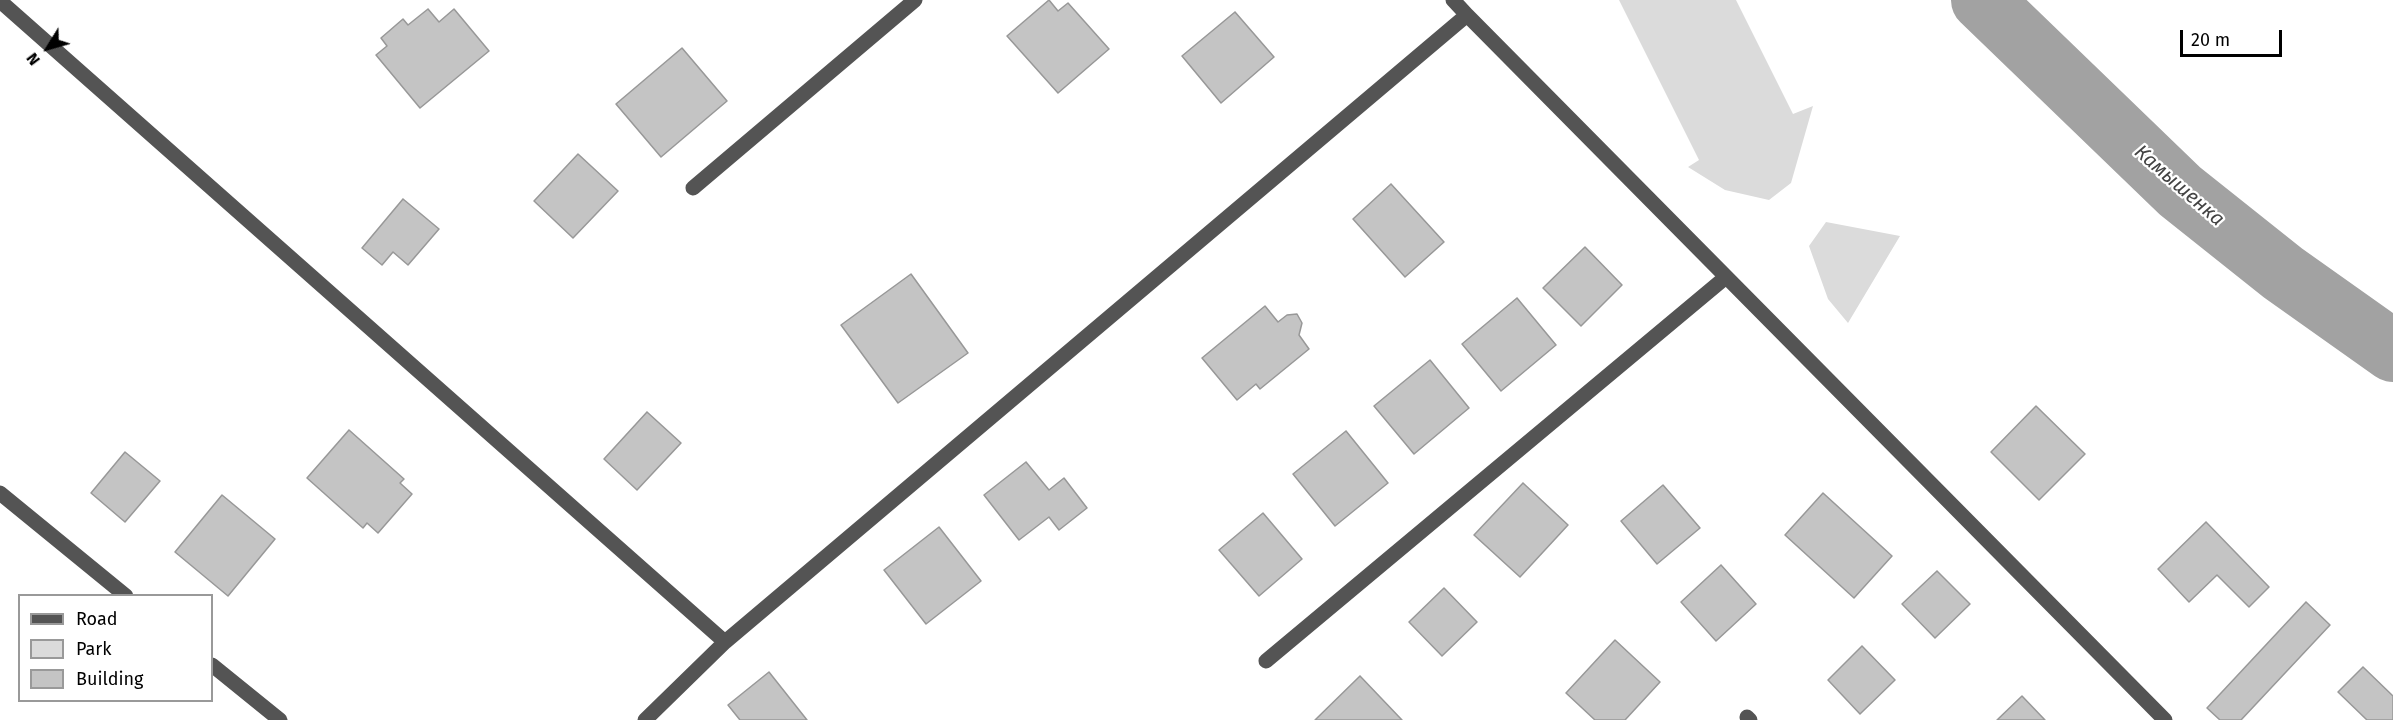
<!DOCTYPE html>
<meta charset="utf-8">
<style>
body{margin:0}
#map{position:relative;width:2393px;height:720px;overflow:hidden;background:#fff;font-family:"Fira Sans",sans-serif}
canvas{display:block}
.legend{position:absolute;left:18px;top:594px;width:195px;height:108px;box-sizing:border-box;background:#fff;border:2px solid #999;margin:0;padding:8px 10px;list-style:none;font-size:18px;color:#000}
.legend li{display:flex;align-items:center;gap:12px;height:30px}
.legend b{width:30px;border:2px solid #999}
.north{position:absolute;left:18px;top:18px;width:60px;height:60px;-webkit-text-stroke:4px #fff;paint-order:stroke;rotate:233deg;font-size:16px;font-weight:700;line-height:24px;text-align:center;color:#000}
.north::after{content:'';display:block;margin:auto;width:21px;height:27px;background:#000;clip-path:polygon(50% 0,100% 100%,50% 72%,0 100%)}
.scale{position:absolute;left:2180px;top:30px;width:102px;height:27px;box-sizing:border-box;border:3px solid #000;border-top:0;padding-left:8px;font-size:18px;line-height:21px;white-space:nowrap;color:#000;-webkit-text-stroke:4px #fff;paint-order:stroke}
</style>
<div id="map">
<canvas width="2393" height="720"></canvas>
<ul class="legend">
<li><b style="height:8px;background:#545454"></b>Road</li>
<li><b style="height:16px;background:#dbdbdb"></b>Park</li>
<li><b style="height:16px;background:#c4c4c4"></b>Building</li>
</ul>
<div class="north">N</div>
<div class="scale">20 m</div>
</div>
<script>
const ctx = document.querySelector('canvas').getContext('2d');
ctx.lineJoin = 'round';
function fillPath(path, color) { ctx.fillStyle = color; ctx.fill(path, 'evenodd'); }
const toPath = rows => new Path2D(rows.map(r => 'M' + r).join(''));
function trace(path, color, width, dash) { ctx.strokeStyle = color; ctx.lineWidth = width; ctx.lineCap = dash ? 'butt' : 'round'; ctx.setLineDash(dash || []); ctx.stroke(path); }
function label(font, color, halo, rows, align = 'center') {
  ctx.font = font + ' "Fira Sans",sans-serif'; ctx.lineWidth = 4.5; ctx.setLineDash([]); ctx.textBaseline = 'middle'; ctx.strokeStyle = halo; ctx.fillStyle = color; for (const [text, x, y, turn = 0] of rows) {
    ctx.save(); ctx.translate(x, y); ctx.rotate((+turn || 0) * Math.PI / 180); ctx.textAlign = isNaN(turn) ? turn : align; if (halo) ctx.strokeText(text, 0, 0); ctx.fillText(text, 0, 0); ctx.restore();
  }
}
const green = toPath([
 [1619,0,1736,0,1793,114,1813,106,1791,183,1769,200,1725,190,1688,167,1699,160],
 [1826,222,1900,236,1848,323,1828,299,1809,246]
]);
const river = toPath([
 [1982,0,2180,191,2283,273,2393,351]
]);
const building = toPath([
 [1049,0,1058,11,1068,3,1109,49,1058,93,1007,36,1049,0],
 [428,9,439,22,454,9,489,51,420,108,376,55,387,46,381,38,403,19,408,25,428,9],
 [1235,12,1274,57,1221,103,1182,56,1235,12],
 [682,48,727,101,661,157,616,104,682,48],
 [578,154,618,191,573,238,534,201,578,154],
 [1391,184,1444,242,1405,277,1353,219,1391,184],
 [403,199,439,229,408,265,393,252,382,265,362,248,403,199],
 [1585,247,1622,285,1581,326,1543,288,1585,247],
 [911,274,968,353,898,403,841,325,911,274],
 [1517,298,1556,345,1501,391,1462,344,1517,298],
 [1265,306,1278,322,1287,315,1297,314,1302,323,1299,335,1309,349,1260,389,1256,384,1237,400,1202,358,1265,306],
 [1430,360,1469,408,1414,454,1374,406,1430,360],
 [2036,406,2085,454,2039,500,1991,452,2036,406],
 [647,412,681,443,637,490,604,459,647,412],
 [349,430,404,479,400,483,412,494,378,533,367,523,363,528,307,478,349,430],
 [1346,431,1388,483,1335,526,1293,474,1346,431],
 [125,452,160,481,125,522,91,493,125,452],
 [1026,462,1049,490,1064,478,1087,508,1059,530,1049,517,1019,540,984,495,1026,462],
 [1523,483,1568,525,1520,577,1474,535,1523,483],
 [1663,485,1700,528,1657,564,1621,521,1663,485],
 [1823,493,1892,556,1854,598,1785,535,1823,493],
 [222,495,275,539,228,596,175,552,222,495],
 [1263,513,1302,559,1259,596,1219,550,1263,513],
 [2206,522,2269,587,2249,607,2217,575,2189,602,2158,569,2206,522],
 [939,527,981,581,926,624,884,570,939,527],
 [1721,565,1756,604,1716,641,1681,602,1721,565],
 [1937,571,1970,604,1935,638,1902,604,1937,571],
 [1444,588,1477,622,1442,656,1409,622,1444,588],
 [2306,602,2330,625,2241,720,2220,720,2207,708,2306,602],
 [1615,640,1660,682,1625,720,1595,720,1566,693,1615,640],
 [1862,646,1895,680,1860,714,1828,680,1862,646],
 [2363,667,2393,696,2393,720,2367,720,2338,692,2363,667],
 [769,672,807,720,740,720,728,705,769,672],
 [1360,676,1402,720,1315,720,1360,676],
 [2022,696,2045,720,1997,720,2022,696]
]);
const minor = toPath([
 [1453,0,1467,15],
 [0,1,725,642],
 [693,188,915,0],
 [0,493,126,596],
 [1266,661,1726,277],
 [212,665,280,720],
 [1747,717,1750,720],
 [645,720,725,642,1467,15,2165,720]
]);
const waterNames = [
 ["Камышенка",2179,186,41]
];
fillPath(green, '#dbdbdb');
trace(river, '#a2a2a2', 62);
fillPath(building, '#c4c4c4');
trace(building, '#989898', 1.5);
trace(minor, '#545454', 15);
label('italic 20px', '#434343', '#fff', waterNames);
</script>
